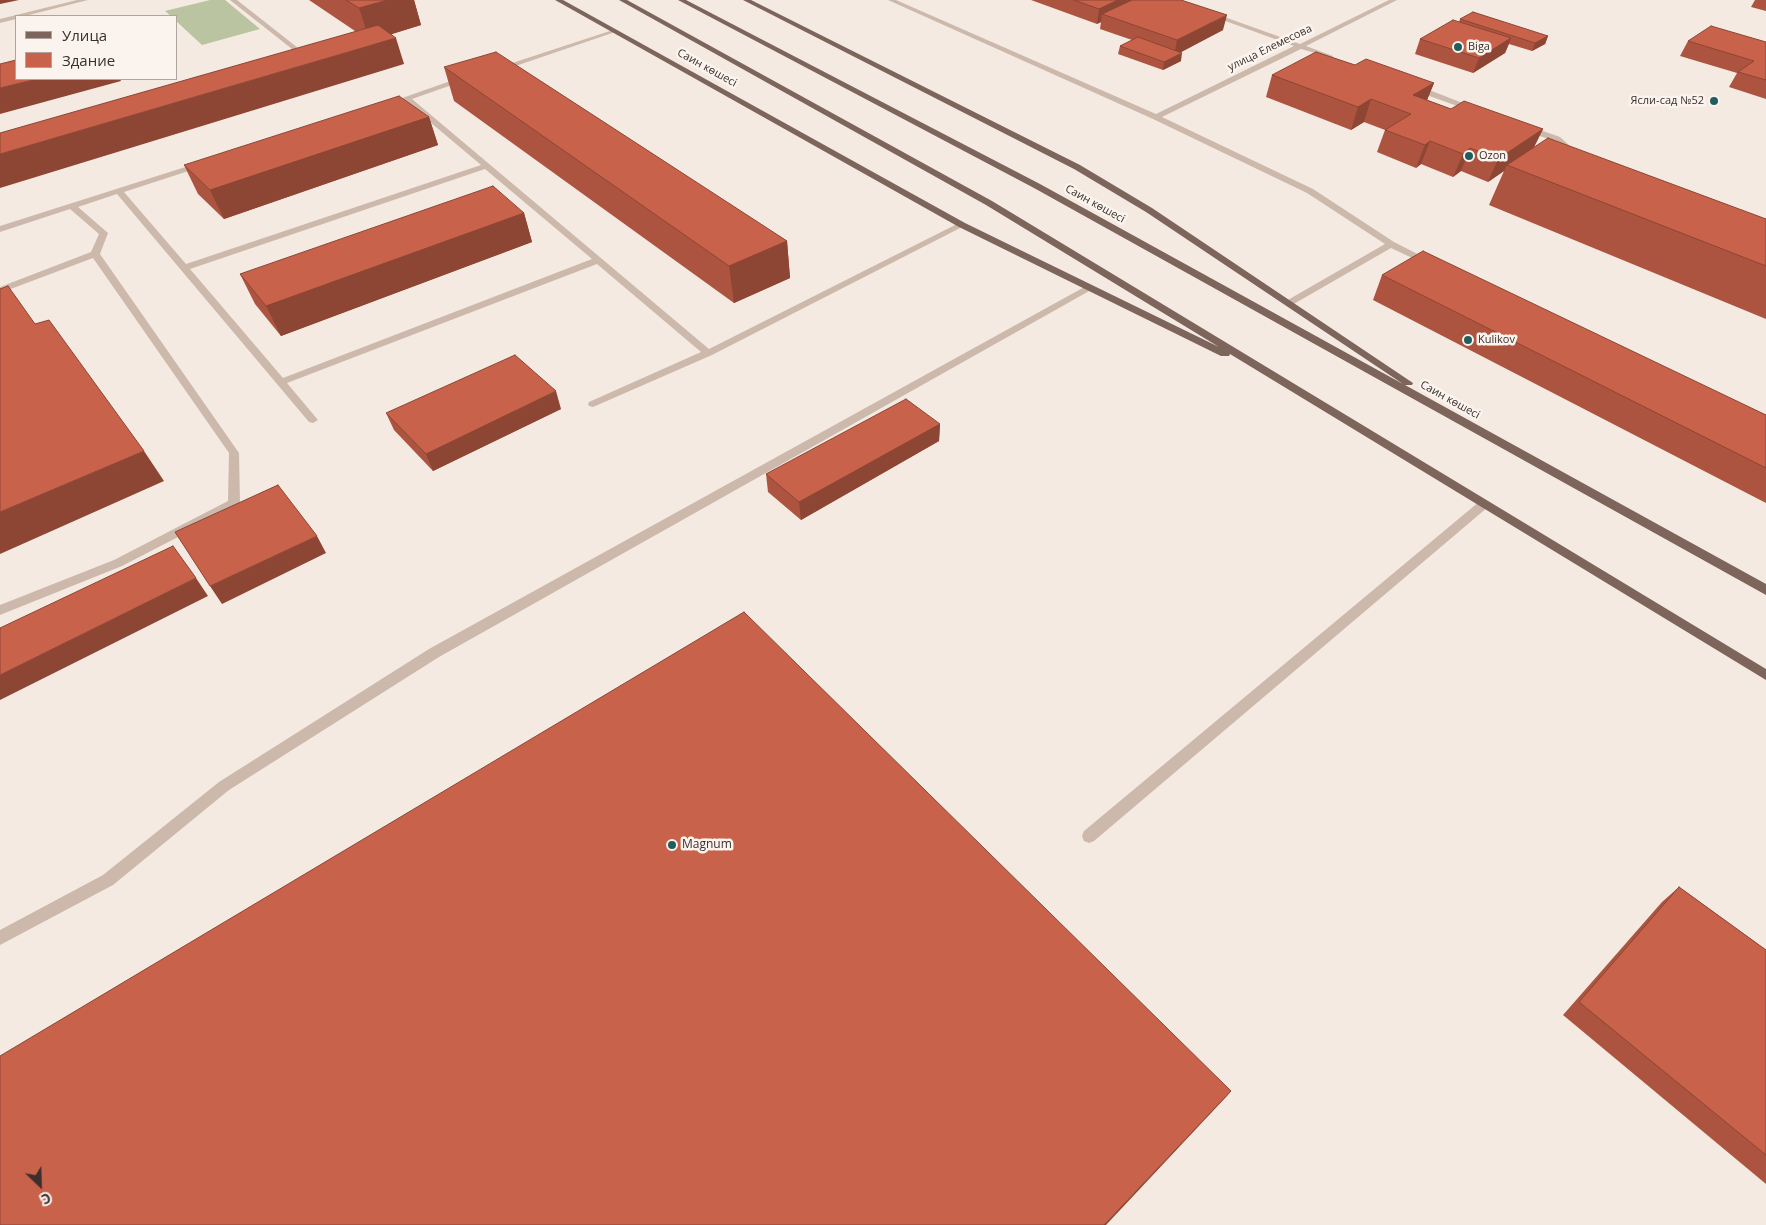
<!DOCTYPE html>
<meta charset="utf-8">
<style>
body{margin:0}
#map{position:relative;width:1766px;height:1225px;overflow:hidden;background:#f4eae1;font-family:"Open Sans",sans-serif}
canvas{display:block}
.legend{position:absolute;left:15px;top:15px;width:162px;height:65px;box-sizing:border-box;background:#fbf4ee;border:1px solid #aea5a0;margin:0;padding:6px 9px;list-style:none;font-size:15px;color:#3b2f2b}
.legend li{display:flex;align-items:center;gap:10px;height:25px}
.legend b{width:25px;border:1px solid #aea5a0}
.north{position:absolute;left:15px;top:1160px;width:50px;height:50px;-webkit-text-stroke:4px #fbf4ee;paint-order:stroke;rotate:156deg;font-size:14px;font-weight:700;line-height:20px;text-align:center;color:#3b2f2b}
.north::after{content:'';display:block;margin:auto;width:18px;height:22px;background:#3b2f2b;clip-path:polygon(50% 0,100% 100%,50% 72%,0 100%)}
</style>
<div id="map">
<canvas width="1766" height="1225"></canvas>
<ul class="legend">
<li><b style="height:6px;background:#7d655c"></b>Улица</li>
<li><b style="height:14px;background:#c9624a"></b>Здание</li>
</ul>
<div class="north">С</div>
</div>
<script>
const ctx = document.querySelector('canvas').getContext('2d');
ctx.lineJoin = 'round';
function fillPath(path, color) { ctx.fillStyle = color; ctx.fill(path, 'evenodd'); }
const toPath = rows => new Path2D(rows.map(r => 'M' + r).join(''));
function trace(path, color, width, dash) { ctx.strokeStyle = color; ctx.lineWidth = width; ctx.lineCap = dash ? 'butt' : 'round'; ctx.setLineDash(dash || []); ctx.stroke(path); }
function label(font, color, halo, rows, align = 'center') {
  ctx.font = font + ' "Open Sans",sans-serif'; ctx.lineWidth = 5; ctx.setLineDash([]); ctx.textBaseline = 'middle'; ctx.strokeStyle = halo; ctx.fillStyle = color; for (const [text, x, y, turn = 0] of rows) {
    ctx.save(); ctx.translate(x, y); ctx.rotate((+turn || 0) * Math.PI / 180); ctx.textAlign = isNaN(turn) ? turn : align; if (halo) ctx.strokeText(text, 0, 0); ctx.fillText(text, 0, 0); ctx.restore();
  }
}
const green = toPath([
 [210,0,225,0,260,29,202,45,176,21,176,16,171,16,165,11]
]);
const minor = toPath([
 [77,0,88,0,25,16,16,16,16,19,0,23,0,19,77,0],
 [230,0,237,0,298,48,298,50,286,59,282,59,282,57,292,49,230,0],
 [888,0,896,0,1156,114,1294,46,1209,15,1209,13,1213,13,1300,44,1389,0,1397,0,1306,46,1333,56,1333,58,1301,49,1162,117,1313,189,1394,242,1435,263,1430,266,1427,265,1391,248,1292,305,1286,305,1286,301,1385,244,1307,193,1153,119,888,0],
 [613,30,618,31,501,71,494,69,613,30],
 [462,77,469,79,412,99,709,349,959,223,966,225,712,355,593,407,589,406,588,404,589,402,701,352,597,264,287,383,318,420,313,423,309,422,117,194,78,207,108,233,100,254,239,453,240,503,238,506,122,566,0,615,0,605,114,560,228,501,229,453,93,258,0,293,0,287,91,252,99,234,70,209,0,232,0,226,201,162,205,164,204,166,124,192,186,264,481,165,405,101,389,106,385,104,462,77],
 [485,169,592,259,283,378,190,269,485,169],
 [1413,86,1419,86,1478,109,1471,111,1413,90,1413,86],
 [1523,126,1529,126,1560,137,1580,155,1573,157,1554,141,1523,130,1523,126],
 [1088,285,1091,286,1091,290,439,657,229,790,113,885,0,945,0,930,103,875,219,782,429,649,1088,285],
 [1484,500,1490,504,1488,507,1094,841,1089,843,1084,841,1082,836,1084,831,1480,501,1484,500]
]);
const major = toPath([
 [555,0,563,0,965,223,1219,347,986,205,619,0,627,0,992,201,1766,669,1766,680,1230,354,1229,356,1221,356,959,227,555,0],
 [678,0,686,0,1040,184,1403,384,1146,212,1074,169,743,0,751,0,1080,165,1152,208,1413,383,1412,385,1405,385,1766,584,1766,595,1034,188,678,0]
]);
const wall = toPath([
 [309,0,414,0,421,25,391,34,404,64],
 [1031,0,1181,0,1223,30,1180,52,1181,61,1163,70,1118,54,1120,46,1132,40,1100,29,1101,22,1097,24],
 [1755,0,1766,0,1766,11,1751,7],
 [1460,19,1548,36,1545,44,1532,51,1509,44,1505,53,1473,73,1415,54,1420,39,1459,22],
 [1688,41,1766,42,1766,99,1729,87,1737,73,1680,56],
 [1355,65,1434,83,1427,100,1451,109,1543,129,1534,147,1766,219,1766,319,1489,205,1504,171,1488,182,1461,171,1453,177,1421,164,1416,168,1377,152,1385,130,1364,122,1351,130,1266,97,1272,75],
 [444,67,787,241,790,278,734,303,454,101],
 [429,117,438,145,224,219,198,194,184,165],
 [524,213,532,242,281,336,255,304,240,274],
 [1382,275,1766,415,1766,503,1373,300],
 [561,409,433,471,394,430,386,413],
 [940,424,939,441,801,520,768,492,766,474],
 [1679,887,1766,950,1766,1184,1563,1015,1662,902]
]);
const shadedWall = toPath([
 [0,0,19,0,0,4],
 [388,0,414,0,421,25,370,41,359,8],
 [1118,0,1147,0,1102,14,1101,22,1097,24,1099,9],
 [1227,15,1223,30,1174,56,1177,40],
 [1548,36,1545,44,1532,51,1535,43],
 [396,38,404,64,0,188,0,154],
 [1511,38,1505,53,1473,73,1479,58],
 [1182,53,1181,61,1163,70,1164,62],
 [37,79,120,79,121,81,0,114,0,88],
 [1434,83,1425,105,1413,95],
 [1371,99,1364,122,1351,130,1358,107],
 [429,117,438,145,224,219,210,190],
 [1543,129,1532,151,1507,165,1504,171,1488,182,1498,159],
 [1430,141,1421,164,1416,168,1425,145],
 [1470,148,1461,171,1453,177,1463,154],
 [524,213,532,242,281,336,266,306],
 [787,241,790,278,734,303,729,266],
 [556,391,561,409,433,471,426,454],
 [940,424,939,441,801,520,799,502],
 [144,451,164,481,0,554,0,512],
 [317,536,326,553,222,604,210,586],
 [196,578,208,596,0,700,0,675],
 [1231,1091,1226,1097,1106,1225,1104,1225]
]);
const building = toPath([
 [346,0,388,0,359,8,346,0],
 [1074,0,1118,0,1099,9,1074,0],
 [1132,0,1181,0,1227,15,1177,40,1102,14,1132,0],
 [1473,12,1548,36,1535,43,1460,19,1473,12],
 [1453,20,1511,38,1479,58,1420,39,1453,20],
 [378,25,396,38,0,154,0,133,378,25],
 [1711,26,1766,42,1766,80,1738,72,1754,61,1688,41,1711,26],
 [1138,37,1182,53,1164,62,1120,46,1138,37],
 [496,52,787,241,729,266,444,67,496,52],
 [1316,52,1355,65,1366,59,1434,83,1413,95,1451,109,1464,101,1543,129,1498,159,1470,148,1463,154,1430,141,1425,145,1385,130,1411,114,1371,99,1358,107,1272,75,1316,52],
 [16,60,16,79,37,79,0,88,0,64,16,60],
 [399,96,429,117,210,190,184,165,399,96],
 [1548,138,1766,219,1766,266,1507,165,1548,138],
 [493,186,524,213,266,306,240,274,493,186],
 [1423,251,1766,415,1766,468,1382,275,1423,251],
 [8,286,35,324,49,320,144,451,0,512,0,289,8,286],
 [515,355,556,391,426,454,386,413,515,355],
 [906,399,940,424,799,502,766,474,906,399],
 [278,485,317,536,210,586,175,532,278,485],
 [173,546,196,578,0,675,0,628,173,546],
 [744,612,1231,1091,1104,1225,0,1225,0,1056,744,612],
 [1679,887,1766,950,1766,1155,1579,1002,1679,887]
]);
const markers = [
 [1458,47,5,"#1f5d5e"],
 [1714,101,5,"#1f5d5e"],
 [1469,156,5,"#1f5d5e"],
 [1468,340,5,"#1f5d5e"],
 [672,845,5,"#1f5d5e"]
];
const farPoinames = [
 ["Biga",1468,47],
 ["Ясли-сад №52",1704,101,"right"],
 ["Ozon",1479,156],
 ["Kulikov",1478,340]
];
const farStreetnames = [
 ["улица Елемесова",1270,48,-26],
 ["Саин көшесі",707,68,29],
 ["Саин көшесі",1095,204,29],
 ["Саин көшесі",1450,400,29]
];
const poiNames = [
 ["Magnum",682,845]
];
fillPath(green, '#bac4a0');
fillPath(minor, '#cdb9ac');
fillPath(major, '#7d655c');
fillPath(wall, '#ad5440');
fillPath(shadedWall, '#8d4534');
fillPath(building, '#c9624a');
trace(building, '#8d4534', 1);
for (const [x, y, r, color] of markers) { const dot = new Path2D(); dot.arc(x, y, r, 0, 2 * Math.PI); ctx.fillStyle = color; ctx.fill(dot); trace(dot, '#fbf4ee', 2); }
label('11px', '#3b2f2b', '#fbf4ee', farPoinames, 'left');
label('11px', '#3b2f2b', '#fbf4ee', farStreetnames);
label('12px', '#3b2f2b', '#fbf4ee', poiNames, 'left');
</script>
